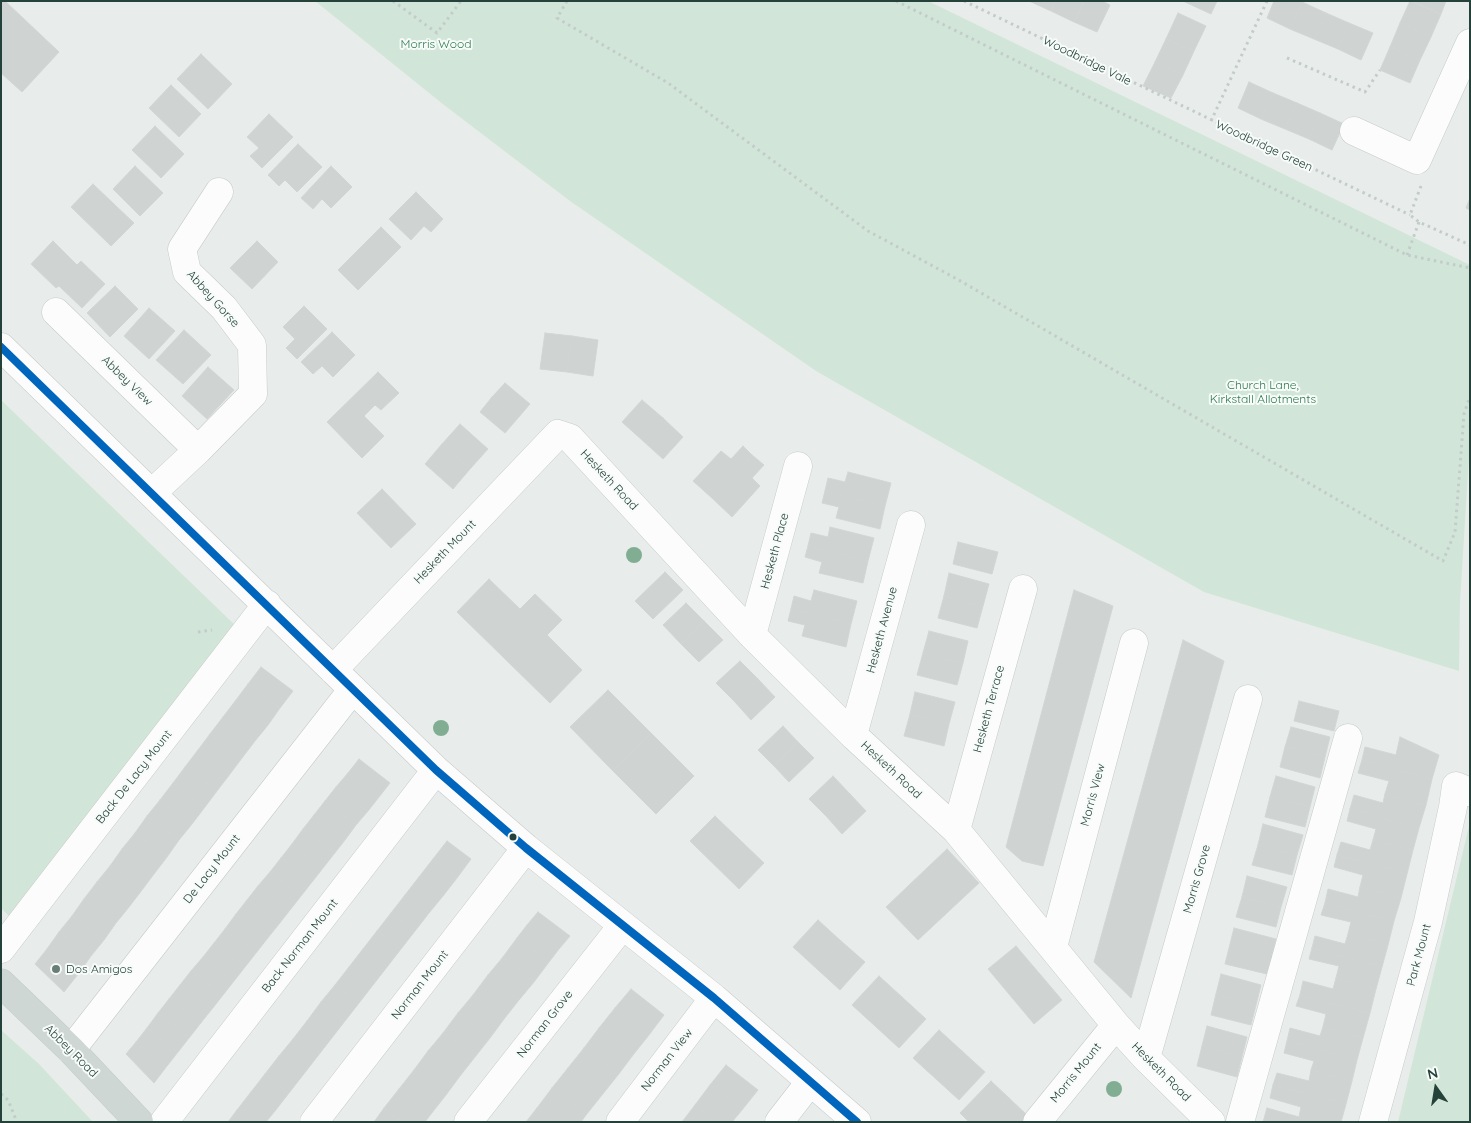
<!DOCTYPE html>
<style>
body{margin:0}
#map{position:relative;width:1471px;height:1123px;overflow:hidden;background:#e8edeb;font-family:Quicksand,sans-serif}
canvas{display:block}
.frame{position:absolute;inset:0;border:2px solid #24423a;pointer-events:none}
.north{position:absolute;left:1411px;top:1063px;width:50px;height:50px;-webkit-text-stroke:4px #f7fbf9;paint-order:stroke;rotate:347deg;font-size:14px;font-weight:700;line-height:20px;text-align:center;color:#24423a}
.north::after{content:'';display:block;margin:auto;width:18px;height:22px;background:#24423a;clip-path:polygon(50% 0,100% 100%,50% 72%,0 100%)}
</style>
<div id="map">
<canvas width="1471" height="1123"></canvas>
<div class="frame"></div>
<div class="north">N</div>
</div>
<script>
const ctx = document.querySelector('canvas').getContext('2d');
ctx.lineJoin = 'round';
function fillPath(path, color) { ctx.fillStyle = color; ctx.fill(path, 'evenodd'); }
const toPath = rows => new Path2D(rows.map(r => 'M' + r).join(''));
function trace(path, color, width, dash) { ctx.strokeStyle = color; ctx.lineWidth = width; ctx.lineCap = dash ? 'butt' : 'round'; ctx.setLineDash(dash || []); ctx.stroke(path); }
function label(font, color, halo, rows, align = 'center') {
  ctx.font = font + ' Quicksand,sans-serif'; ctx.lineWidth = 4; ctx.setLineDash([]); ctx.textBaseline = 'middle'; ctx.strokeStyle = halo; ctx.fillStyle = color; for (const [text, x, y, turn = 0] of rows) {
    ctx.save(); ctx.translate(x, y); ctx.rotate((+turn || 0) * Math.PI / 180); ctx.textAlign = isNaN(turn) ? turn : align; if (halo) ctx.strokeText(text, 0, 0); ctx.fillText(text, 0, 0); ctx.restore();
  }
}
const green = toPath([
 [315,1,928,1,1470,265,1470,441,1460,602,1459,671,1204,592,816,371,570,201,444,105],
 [1,400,236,626,10,917,1,908],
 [1470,822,1470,1122,1398,1122],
 [1,1030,39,1064,93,1122,1,1122]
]);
const building = toPath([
 [1,1,5,1,59,52,22,92,1,73,1,1],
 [1029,1,1056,1,1051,11,1029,1],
 [1056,1,1084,1,1074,22,1051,11,1056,1],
 [1084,1,1102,1,1110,5,1097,32,1074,22,1084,1],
 [1183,1,1217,1,1211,14,1183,1],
 [1274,1,1302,2,1290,29,1267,18,1274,1],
 [1410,1,1441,14,1431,37,1400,23,1410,1],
 [1412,1,1446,1,1441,14,1412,1],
 [1302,2,1326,13,1314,39,1290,29,1302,2],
 [1178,13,1206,26,1194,51,1166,39,1178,13],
 [1326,13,1349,23,1338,49,1314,39,1326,13],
 [1349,23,1373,33,1361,60,1338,49,1349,23],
 [1400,23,1431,37,1420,60,1390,47,1400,23],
 [1166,39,1194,51,1183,75,1155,62,1166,39],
 [1390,47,1420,60,1410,83,1380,70,1390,47],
 [201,54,232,84,208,109,177,79,201,54],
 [1155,62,1183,75,1171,98,1143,86,1155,62],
 [1249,82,1273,93,1261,119,1238,108,1249,82],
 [171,85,201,114,179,137,149,108,171,85],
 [1273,93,1297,103,1285,129,1261,119,1273,93],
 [1297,103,1320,113,1309,139,1285,129,1297,103],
 [1320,113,1344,124,1332,150,1309,139,1320,113],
 [269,114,293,137,262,168,250,156,259,148,247,137,269,114],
 [155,126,184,154,161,178,132,150,155,126],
 [298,144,322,167,297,192,285,180,279,186,268,175,298,144],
 [135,166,163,193,140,216,113,189,135,166],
 [331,166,352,187,331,208,322,199,313,209,301,198,331,166],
 [93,184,134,223,111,246,71,207,93,184],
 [416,192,443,219,431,232,424,226,411,240,389,219,416,192],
 [1470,198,1470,210,1466,208,1470,198],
 [381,227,401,247,358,290,338,270,381,227],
 [53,241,77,265,81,261,105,284,82,308,59,286,56,288,31,264,53,241],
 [257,241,278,262,252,289,230,268,257,241],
 [115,286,138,309,110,337,87,313,115,286],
 [304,306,327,329,297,359,286,348,295,339,283,327,304,306],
 [149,308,175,331,149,359,124,336,149,308],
 [184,330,211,355,183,384,156,360,184,330],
 [332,332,355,355,333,377,322,366,313,374,301,362,332,332],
 [545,333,572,336,567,372,540,369,545,333],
 [572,336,598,340,593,376,567,372,572,336],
 [208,367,234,390,207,419,182,396,208,367],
 [378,372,399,393,381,410,375,405,364,416,384,436,362,458,327,422,378,372],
 [505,383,530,404,518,418,492,397,505,383],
 [492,397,518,418,505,433,480,412,492,397],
 [642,400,663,418,642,440,622,422,642,400],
 [663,418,683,437,663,459,642,440,663,418],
 [460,424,488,449,470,469,442,444,460,424],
 [442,444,470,469,453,489,425,464,442,444],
 [743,446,752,455,713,499,693,481,721,451,731,459,743,446],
 [752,455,764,465,752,478,760,486,732,517,713,499,752,455],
 [848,472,891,483,885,506,825,491,828,478,845,482,848,472],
 [382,489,416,524,391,548,357,513,382,489],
 [825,491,885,506,880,529,836,518,839,507,822,503,825,491],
 [830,527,874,538,868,561,808,546,811,533,828,537,830,527],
 [958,542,998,552,992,574,953,564,958,542],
 [808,546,868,561,863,583,819,573,822,562,805,557,808,546],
 [665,572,683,590,653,619,635,601,665,572],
 [949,573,989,584,983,606,944,596,949,573],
 [489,579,520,609,535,594,562,620,547,635,582,670,550,703,457,612,489,579],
 [814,590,857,601,851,624,791,609,794,596,811,601,814,590],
 [1074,590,1113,606,1043,866,1022,861,1006,847,1074,590],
 [944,596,983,606,977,628,938,618,944,596],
 [686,603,704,621,681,644,663,625,686,603],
 [791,609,851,624,846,647,802,636,805,625,788,621,791,609],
 [704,621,723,640,699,662,681,644,704,621],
 [929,631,968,641,963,663,923,653,929,631],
 [1183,640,1224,661,1131,998,1094,962,1183,640],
 [923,653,963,663,957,685,917,675,923,653],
 [740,661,758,679,734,701,716,683,740,661],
 [261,667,293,691,280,708,248,684,261,667],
 [758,679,775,697,751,720,734,701,758,679],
 [248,684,280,708,268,725,236,700,248,684],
 [608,690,651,733,613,771,570,727,608,690],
 [915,692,955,702,949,724,910,714,915,692],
 [236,700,268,725,255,741,223,717,236,700],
 [1299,701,1339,711,1334,731,1294,721,1299,701],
 [910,714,949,724,944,746,904,736,910,714],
 [223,717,255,741,242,758,210,734,223,717],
 [783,726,798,742,774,766,758,750,783,726],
 [1291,727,1330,737,1325,757,1285,747,1291,727],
 [651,733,694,776,656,814,613,771,651,733],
 [210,734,242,758,230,774,198,750,210,734],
 [1400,737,1439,755,1432,779,1362,760,1365,747,1396,755,1400,737],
 [798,742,814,758,789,782,774,766,798,742],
 [1285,747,1325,757,1320,778,1280,767,1285,747],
 [198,750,230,774,217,791,185,767,198,750],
 [359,759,390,783,379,797,348,773,359,759],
 [1362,760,1432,779,1426,805,1385,794,1389,781,1358,773,1362,760],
 [185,767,217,791,205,807,173,783,185,767],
 [348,773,379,797,368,811,336,787,348,773],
 [833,776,850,794,826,816,809,799,833,776],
 [1276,776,1315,787,1310,807,1270,797,1276,776],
 [173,783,205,807,192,824,160,800,173,783],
 [336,787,368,811,356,825,325,801,336,787],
 [850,794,866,811,842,834,826,816,850,794],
 [1385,794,1426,805,1419,828,1350,809,1354,795,1383,803,1385,794],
 [1270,797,1310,807,1305,827,1265,817,1270,797],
 [160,800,192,824,179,840,147,816,160,800],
 [325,801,356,825,345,840,314,815,325,801],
 [1350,809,1419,828,1413,850,1373,840,1376,829,1347,821,1350,809],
 [314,815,345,840,334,854,303,829,314,815],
 [147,816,179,840,167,857,135,833,147,816],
 [715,816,764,863,739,889,690,841,715,816],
 [1263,824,1303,835,1297,855,1258,845,1263,824],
 [303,829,334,854,323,868,292,844,303,829],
 [135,833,167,857,154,874,122,849,135,833],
 [1373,840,1413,850,1407,874,1337,855,1341,842,1370,850,1373,840],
 [447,841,471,859,457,878,433,859,447,841],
 [292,844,323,868,312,882,281,858,292,844],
 [1258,845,1297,855,1292,875,1252,865,1258,845],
 [122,849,154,874,142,890,110,866,122,849],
 [947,849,979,883,918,940,886,907,947,849],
 [1337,855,1407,874,1401,898,1360,887,1363,875,1334,867,1337,855],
 [281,858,312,882,301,896,270,872,281,858],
 [433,859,457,878,443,896,419,877,433,859],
 [110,866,142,890,129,907,97,882,110,866],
 [270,872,301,896,290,910,258,886,270,872],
 [1247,876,1287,887,1281,907,1242,897,1247,876],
 [419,877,443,896,429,913,405,895,419,877],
 [97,882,129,907,116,923,84,899,97,882],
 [258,886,290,910,279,924,247,900,258,886],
 [1360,887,1401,898,1394,921,1325,903,1328,889,1358,897,1360,887],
 [405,895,429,913,415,931,391,913,405,895],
 [1242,897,1281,907,1276,927,1236,917,1242,897],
 [84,899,116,923,104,940,72,916,84,899],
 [247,900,279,924,267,939,236,914,247,900],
 [1325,903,1394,921,1388,945,1348,934,1351,922,1321,915,1325,903],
 [538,912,570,936,559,949,527,925,538,912],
 [391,913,415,931,401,949,377,931,391,913],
 [236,914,267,939,256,953,225,929,236,914],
 [72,916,104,940,91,956,59,932,72,916],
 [818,920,841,941,817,969,793,947,818,920],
 [527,925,559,949,549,962,517,938,527,925],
 [1234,928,1276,939,1267,974,1225,964,1234,928],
 [225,929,256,953,245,967,214,943,225,929],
 [377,931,401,949,387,967,363,949,377,931],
 [59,932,91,956,79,973,47,949,59,932],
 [1348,934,1388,945,1382,967,1312,948,1315,936,1345,944,1348,934],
 [517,938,549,962,534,982,503,957,517,938],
 [841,941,865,962,840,990,817,969,841,941],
 [214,943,245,967,234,981,203,957,214,943],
 [1016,946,1062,1000,1034,1024,988,969,1016,946],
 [1312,948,1382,967,1376,989,1336,978,1339,966,1309,959,1312,948],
 [47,949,79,973,64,992,35,964,47,949],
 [363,949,387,967,373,985,349,967,363,949],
 [203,957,234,981,223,995,191,971,203,957],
 [503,957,534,982,519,1000,488,975,503,957],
 [349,967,373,985,359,1003,335,985,349,967],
 [191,971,223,995,212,1009,180,985,191,971],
 [1221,974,1261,985,1256,1005,1216,994,1221,974],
 [488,975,519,1000,504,1019,473,995,488,975],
 [879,976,902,997,875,1026,852,1005,879,976],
 [1336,978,1376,989,1370,1013,1300,995,1303,981,1333,989,1336,978],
 [180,985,212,1009,200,1024,169,999,180,985],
 [335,985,359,1003,345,1021,321,1002,335,985],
 [631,989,664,1015,649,1035,615,1008,631,989],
 [1216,994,1256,1005,1251,1025,1211,1015,1216,994],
 [473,995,504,1019,490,1038,458,1013,473,995],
 [1300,995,1370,1013,1363,1038,1323,1027,1326,1014,1296,1006,1300,995],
 [902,997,926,1019,899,1048,875,1026,902,997],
 [169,999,200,1024,189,1038,158,1013,169,999],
 [321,1002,345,1021,331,1039,307,1021,321,1002],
 [615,1008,649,1035,633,1055,599,1028,615,1008],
 [158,1013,189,1038,178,1052,147,1028,158,1013],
 [458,1013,490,1038,475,1057,443,1033,458,1013],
 [307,1021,331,1039,317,1057,293,1039,307,1021],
 [1207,1026,1247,1037,1242,1057,1202,1046,1207,1026],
 [1323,1027,1363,1038,1357,1060,1287,1041,1290,1028,1320,1036,1323,1027],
 [147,1028,178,1052,167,1066,136,1042,147,1028],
 [599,1028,633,1055,618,1075,584,1048,599,1028],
 [939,1030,962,1051,936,1079,913,1058,939,1030],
 [443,1033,475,1057,460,1076,428,1051,443,1033],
 [293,1039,317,1057,303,1075,279,1056,293,1039],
 [1287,1041,1357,1060,1352,1081,1311,1070,1314,1061,1284,1053,1287,1041],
 [136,1042,167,1066,154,1083,126,1054,136,1042],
 [1202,1046,1242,1057,1237,1077,1197,1066,1202,1046],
 [584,1048,618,1075,602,1095,568,1068,584,1048],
 [428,1051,460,1076,446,1095,414,1070,428,1051],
 [962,1051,985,1072,959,1100,936,1079,962,1051],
 [279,1056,303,1075,289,1093,265,1074,279,1056],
 [726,1065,758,1090,742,1110,710,1085,726,1065],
 [568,1068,602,1095,586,1115,552,1088,568,1068],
 [414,1070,446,1095,431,1114,399,1089,414,1070],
 [1311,1070,1352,1081,1346,1104,1273,1085,1277,1073,1309,1081,1311,1070],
 [265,1074,289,1093,275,1111,251,1092,265,1074],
 [991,1081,1009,1098,987,1122,969,1122,960,1113,991,1081],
 [710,1085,742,1110,732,1122,716,1122,695,1105,710,1085],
 [1273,1085,1346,1104,1341,1122,1318,1122,1299,1117,1301,1107,1270,1098,1273,1085],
 [552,1088,586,1115,581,1122,555,1122,537,1108,552,1088],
 [399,1089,431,1114,425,1122,401,1122,384,1108,399,1089],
 [251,1092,275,1111,266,1122,252,1122,237,1110,251,1092],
 [1009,1098,1027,1115,1021,1122,987,1122,1009,1098],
 [695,1105,716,1122,682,1122,695,1105],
 [384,1108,401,1122,374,1122,384,1108],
 [537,1108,555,1122,526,1122,537,1108],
 [1267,1108,1299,1117,1318,1122,1263,1122,1267,1108],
 [237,1110,252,1122,228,1122,237,1110]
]);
const path = toPath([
 [393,1,437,33,461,1],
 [567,1,557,18,668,83,868,231,957,279,1443,561,1455,532,1464,414,1470,396],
 [896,1,1407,255,1470,268],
 [964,1,1410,215],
 [1287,58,1365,92,1380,70],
 [1211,121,1267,1],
 [1421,186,1410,215,1419,222,1470,245],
 [1407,255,1419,222],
 [198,632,212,630],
 [1,1094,8,1100,17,1122]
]);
const minor = toPath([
 [1354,131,1417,160,1470,43],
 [56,312,198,450],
 [1,347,436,770,526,848,714,998,857,1122],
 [152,493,198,450,253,394,252,345,224,308,187,272,182,249,219,192],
 [752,635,798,466],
 [333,670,558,434,570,438,752,635,853,735,956,830,1116,1025,1146,1058,1211,1122],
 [853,735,911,525],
 [956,830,1023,589],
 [1053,947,1134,643],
 [1,949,267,604],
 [71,1050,353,689],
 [1146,1058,1248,699],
 [164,1122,436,770],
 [314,1122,526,848],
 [468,1122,622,926],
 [620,1122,714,998],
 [779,1122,810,1082],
 [1037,1122,1116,1025],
 [1240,1122,1348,738],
 [1373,1122,1428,922,1453,807,1456,786,1470,792]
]);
const major = toPath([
 [1,983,71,1050,139,1122]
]);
const bus1 = toPath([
 [1,347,436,770,526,848,714,998,857,1122]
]);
const trees = [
 [634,555],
 [441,728],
 [1114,1089]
];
const markers = [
 [513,837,4.5,"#24423a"],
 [56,969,5,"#697e78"]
];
const parkNames = [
 ["Morris Wood",436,44],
 ["Church Lane,",1263,385],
 ["Kirkstall Allotments",1263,399]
];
const streetNames = [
 ["Woodbridge Vale",1087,61,26],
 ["Woodbridge Green",1264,146,25],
 ["Abbey Gorse",213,299,48],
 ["Abbey View",127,381,44],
 ["Hesketh Road",609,480,47],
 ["Hesketh Place",775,551,-75],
 ["Hesketh Mount",445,552,-46],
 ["Hesketh Avenue",882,630,-75],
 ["Hesketh Terrace",989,709,-75],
 ["Hesketh Road",891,770,43],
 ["Back De Lacy Mount",134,777,-52],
 ["Morris View",1093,795,-75],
 ["De Lacy Mount",212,869,-52],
 ["Morris Grove",1197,879,-74],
 ["Back Norman Mount",300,946,-52],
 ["Park Mount",1419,955,-75],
 ["Norman Mount",420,985,-52],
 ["Norman Grove",545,1024,-52],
 ["Abbey Road",71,1051,45],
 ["Norman View",667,1060,-52],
 ["Hesketh Road",1161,1072,45],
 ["Morris Mount",1076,1073,-51]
];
const poiNames = [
 ["Dos Amigos",66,969]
];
fillPath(green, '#d1e6d8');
fillPath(building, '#cfd4d2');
trace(building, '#d1d6d4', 1);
trace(minor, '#c5cac8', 29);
trace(major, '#c3ccc9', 29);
trace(path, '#c3ccca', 3, [2.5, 4]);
trace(minor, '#fcfcfc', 28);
trace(major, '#cfd7d5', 28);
trace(bus1, '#0065bd', 8);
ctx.fillStyle = '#81ae93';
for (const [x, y] of trees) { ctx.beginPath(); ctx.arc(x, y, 8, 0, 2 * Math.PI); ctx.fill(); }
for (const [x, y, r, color] of markers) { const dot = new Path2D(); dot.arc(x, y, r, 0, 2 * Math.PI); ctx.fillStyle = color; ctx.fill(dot); trace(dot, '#f7fbf9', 2); }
label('12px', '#2d7a4b', '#f7fbf9', parkNames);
label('12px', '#24423a', '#f7fbf9', streetNames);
label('12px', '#24423a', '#f7fbf9', poiNames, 'left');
</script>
